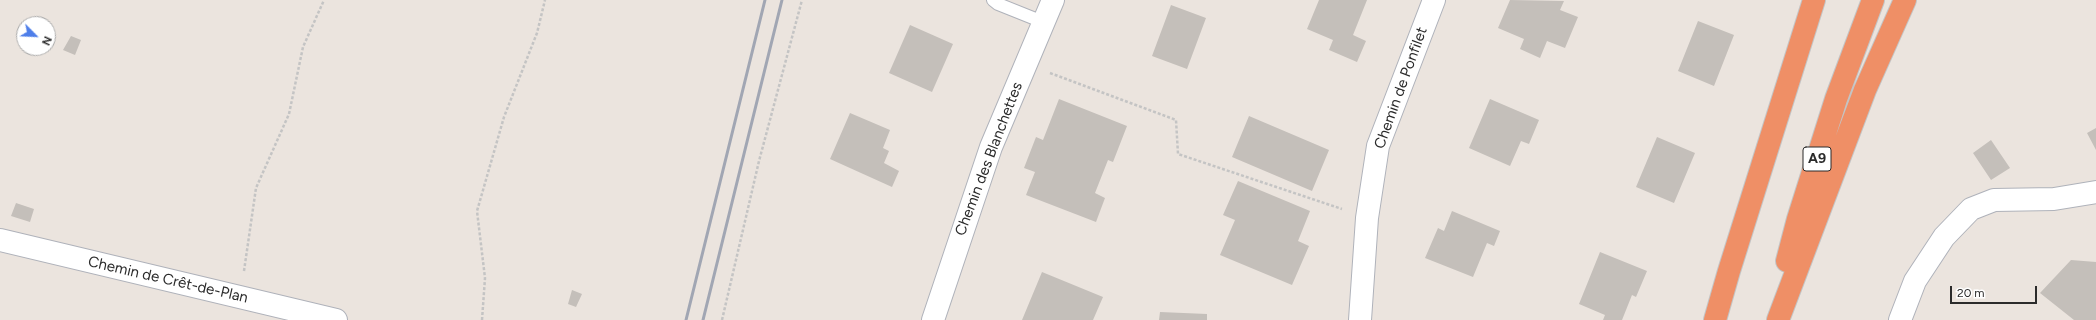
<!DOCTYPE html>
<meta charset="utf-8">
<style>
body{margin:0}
#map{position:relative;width:2096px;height:320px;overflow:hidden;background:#ebe4de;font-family:Figtree,sans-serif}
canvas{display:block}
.north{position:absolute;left:16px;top:16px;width:40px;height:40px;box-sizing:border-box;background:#fff;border:1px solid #aaa;border-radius:50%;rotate:114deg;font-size:11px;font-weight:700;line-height:16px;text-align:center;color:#2b2b2b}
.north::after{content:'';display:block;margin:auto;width:14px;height:18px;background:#4e7ee9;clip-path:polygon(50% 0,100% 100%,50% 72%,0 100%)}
.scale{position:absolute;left:1950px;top:286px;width:87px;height:18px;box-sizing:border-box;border:2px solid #2b2b2b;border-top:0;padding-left:5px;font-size:12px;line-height:14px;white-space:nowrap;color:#2b2b2b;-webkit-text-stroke:3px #fff;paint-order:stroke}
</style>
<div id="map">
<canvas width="2096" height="320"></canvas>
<div class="north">N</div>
<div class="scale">20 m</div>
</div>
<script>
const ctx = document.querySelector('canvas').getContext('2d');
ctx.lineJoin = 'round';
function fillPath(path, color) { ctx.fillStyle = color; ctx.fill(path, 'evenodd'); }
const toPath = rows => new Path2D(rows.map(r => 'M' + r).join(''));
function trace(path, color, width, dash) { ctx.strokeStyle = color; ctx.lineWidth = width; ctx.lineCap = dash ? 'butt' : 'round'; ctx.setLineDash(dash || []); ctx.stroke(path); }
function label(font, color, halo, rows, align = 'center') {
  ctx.font = font + ' Figtree,sans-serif'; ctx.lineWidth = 3.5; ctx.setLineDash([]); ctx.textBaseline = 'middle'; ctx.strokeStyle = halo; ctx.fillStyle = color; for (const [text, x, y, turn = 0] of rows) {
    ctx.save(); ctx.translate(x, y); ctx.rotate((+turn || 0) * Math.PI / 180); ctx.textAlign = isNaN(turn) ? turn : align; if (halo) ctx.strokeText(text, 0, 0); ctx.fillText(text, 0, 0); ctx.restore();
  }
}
const building = toPath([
 [1319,0,1367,0,1353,35,1366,41,1357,62,1329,50,1333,40,1307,29],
 [1510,0,1564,1,1560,10,1578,17,1565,48,1547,41,1540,58,1520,49,1524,39,1498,28],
 [1171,5,1206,18,1187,69,1152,56],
 [1698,21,1734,35,1714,86,1678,71],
 [910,25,953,44,932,92,889,73],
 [71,36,81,40,75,55,63,50],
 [1059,99,1127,126,1113,162,1108,160,1095,193,1105,198,1096,222,1026,195,1035,172,1024,168,1036,137,1043,140],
 [1490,99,1539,120,1529,144,1521,141,1510,166,1469,148],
 [850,113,890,130,883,148,889,151,884,163,899,171,892,187,830,159],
 [1249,116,1329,150,1312,191,1232,157],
 [2096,128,2096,150,2087,133],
 [1657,137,1695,153,1674,203,1636,187],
 [1991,140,2010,168,1991,180,1973,153],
 [1238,181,1310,211,1298,241,1309,246,1292,285,1220,255,1235,220,1223,215],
 [16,203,34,209,30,222,11,216],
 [1452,211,1500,231,1494,246,1487,243,1473,277,1425,258,1438,228,1444,231],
 [1600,252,1647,271,1636,297,1632,295,1622,320,1603,320,1605,315,1579,304],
 [2071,260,2096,262,2096,320,2074,320,2040,293],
 [1042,272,1103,297,1093,320,1022,320],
 [572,290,582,294,576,307,568,304],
 [1160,312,1207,314,1207,320,1159,320]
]);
const path = toPath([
 [1050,73,1176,120,1178,154,1342,209],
 [244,271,256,188,289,114,303,47,324,0],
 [482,320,485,278,477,211,504,117,537,33,545,0],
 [722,320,759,161,802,0]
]);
const service = toPath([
 [993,0,998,4,1043,22]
]);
const minor = toPath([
 [0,240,336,320],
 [933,320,991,147,1053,0],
 [1360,320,1367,218,1378,146,1434,0],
 [1900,320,1915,281,1944,237,1971,209,1994,200,2054,199,2096,192]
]);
const motorway = toPath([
 [1787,261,1798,219,1836,99,1873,0],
 [1715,320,1729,271,1814,0],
 [1778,320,1865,90,1905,0]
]);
const rail = toPath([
 [686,320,765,0],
 [703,320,782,0]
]);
const shields = [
 [1817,159,28]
];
const shieldNames = [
 ["A9",1817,159]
];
const streetNames = [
 ["Chemin de Ponfilet",1401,88,-70],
 ["Chemin des Blanchettes",989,159,-69],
 ["Chemin de Crêt-de-Plan",168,280,13]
];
fillPath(building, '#c4bfba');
trace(service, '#afb2ba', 14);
trace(minor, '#afb2ba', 24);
trace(motorway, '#c4c4c4', 24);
trace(path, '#c4c4c4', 2.5, [3, 2]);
trace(service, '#fff', 12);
trace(minor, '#fff', 22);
trace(motorway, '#ef8f66', 22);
trace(rail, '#a1a6b3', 3);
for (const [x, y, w] of shields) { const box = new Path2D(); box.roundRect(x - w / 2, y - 12, w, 24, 3); ctx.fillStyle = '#fff'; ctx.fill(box); trace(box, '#2b2b2b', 1); }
label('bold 14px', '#2b2b2b', null, shieldNames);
label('15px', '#2b2b2b', '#fff', streetNames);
</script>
